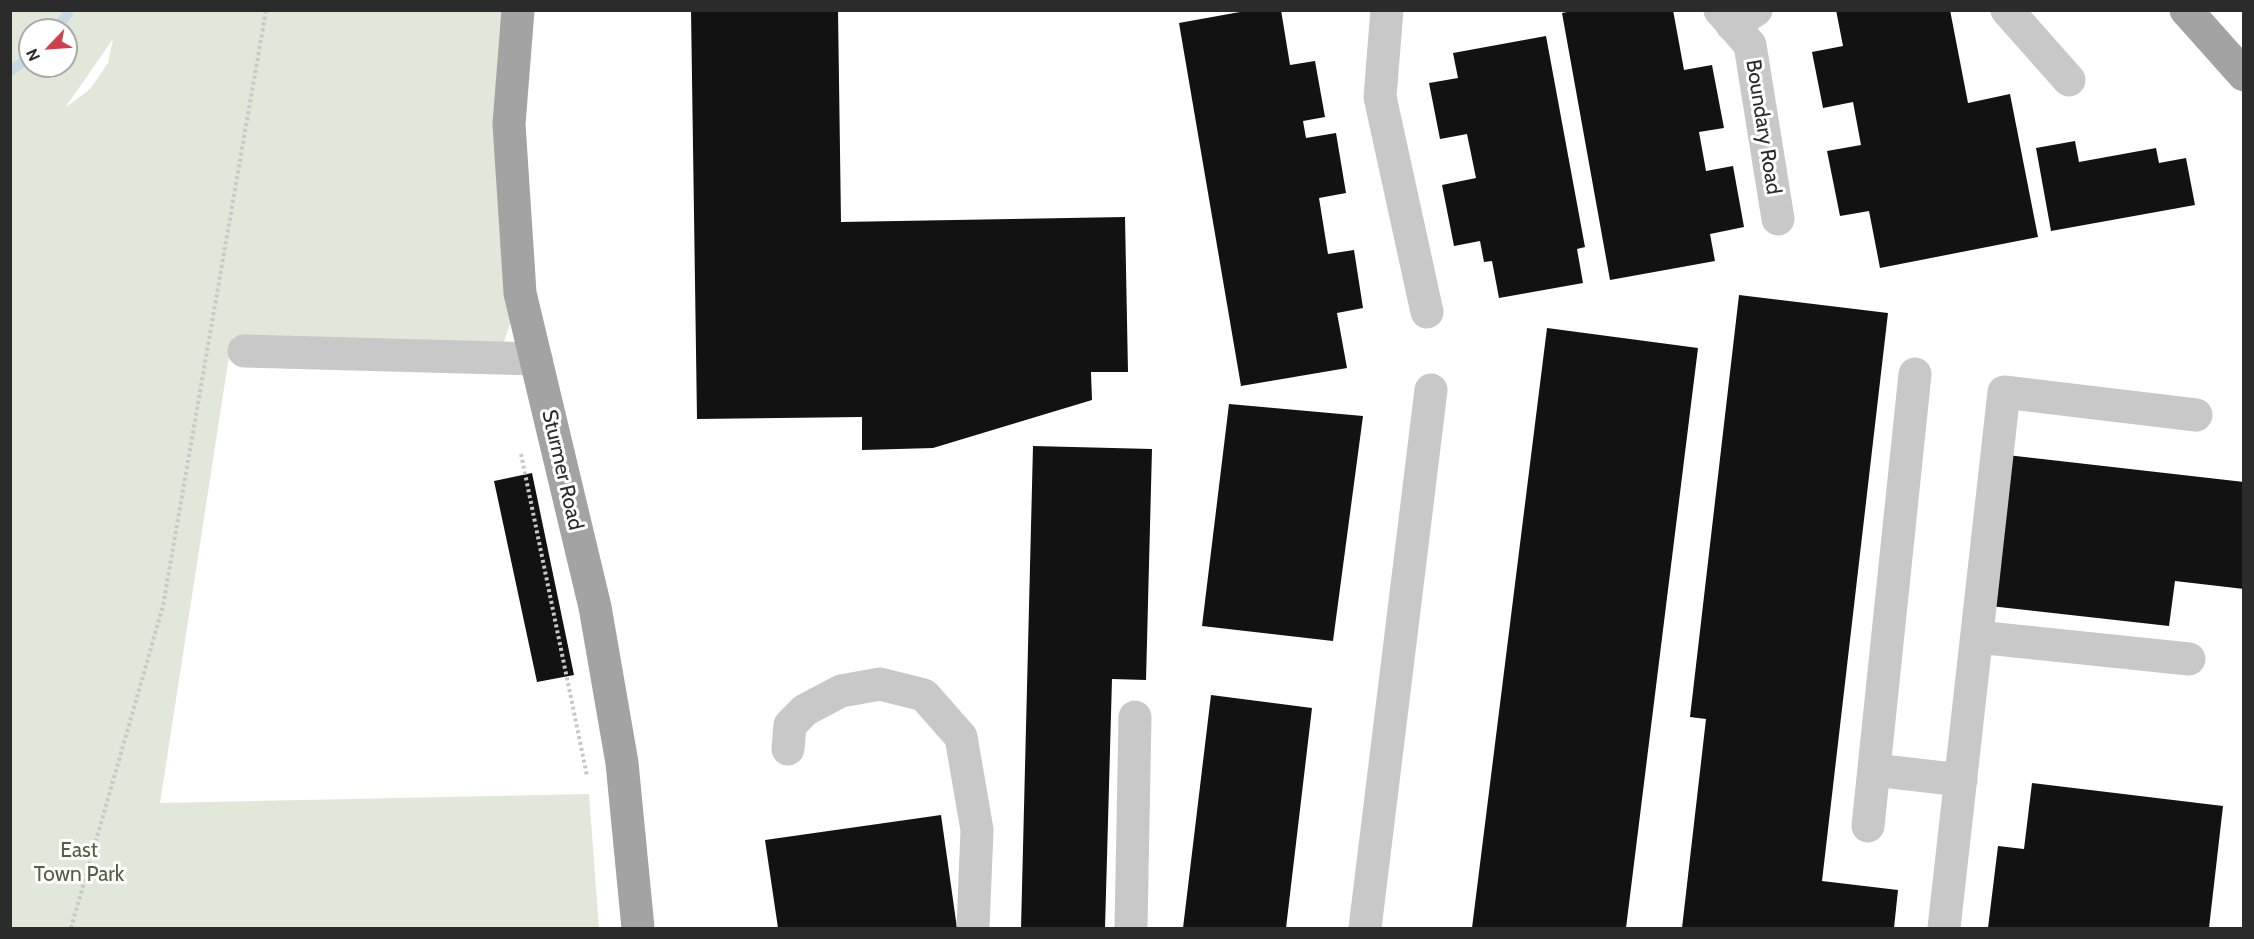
<!DOCTYPE html>
<style>
body{margin:0}
#map{position:relative;width:2254px;height:939px;overflow:hidden;background:#fff;font-family:Cabin,sans-serif}
canvas{display:block}
.frame{position:absolute;inset:0;border:12px solid #2b2b2b;pointer-events:none}
.north{position:absolute;left:18px;top:18px;width:60px;height:60px;box-sizing:border-box;background:#fff;border:2px solid #aaa;border-radius:50%;rotate:245deg;font-size:16px;font-weight:700;line-height:24px;text-align:center;color:#2b2b2b}
.north::after{content:'';display:block;margin:auto;width:21px;height:27px;background:#d0404a;clip-path:polygon(50% 0,100% 100%,50% 72%,0 100%)}
</style>
<div id="map">
<canvas width="2254" height="939"></canvas>
<div class="frame"></div>
<div class="north">N</div>
</div>
<script>
const ctx = document.querySelector('canvas').getContext('2d');
ctx.lineJoin = 'round';
function fillPath(path, color) { ctx.fillStyle = color; ctx.fill(path, 'evenodd'); }
const toPath = rows => new Path2D(rows.map(r => 'M' + r).join(''));
function trace(path, color, width, dash) { ctx.strokeStyle = color; ctx.lineWidth = width; ctx.lineCap = dash ? 'butt' : 'round'; ctx.setLineDash(dash || []); ctx.stroke(path); }
function label(font, color, halo, rows, align = 'center') {
  ctx.font = font + ' Cabin,sans-serif'; ctx.lineWidth = 6; ctx.setLineDash([]); ctx.textBaseline = 'middle'; ctx.strokeStyle = halo; ctx.fillStyle = color; for (const [text, x, y, turn = 0] of rows) {
    ctx.save(); ctx.translate(x, y); ctx.rotate((+turn || 0) * Math.PI / 180); ctx.textAlign = isNaN(turn) ? turn : align; if (halo) ctx.strokeText(text, 0, 0); ctx.fillText(text, 0, 0); ctx.restore();
  }
}
const green = toPath([
 [10,11,518,11,520,293,503,345,229,356,160,803,589,794,599,928,11,928],
 [30,30,66,30,66,66,30,66],
 [113,39,108,63,90,89,65,108]
]);
const stream = toPath([
 [54,30,68,14,66,10],
 [10,71,30,57]
]);
const building = toPath([
 [691,10,838,10,841,222,1125,217,1128,372,1091,372,1092,400,933,448,862,450,862,417,697,419],
 [1251,10,1281,10,1290,65,1315,61,1325,117,1303,121,1306,138,1336,133,1346,193,1319,198,1328,254,1354,250,1363,308,1337,313,1347,368,1241,386,1179,23],
 [1576,10,1673,10,1684,70,1712,65,1724,128,1699,132,1706,171,1733,166,1744,227,1710,234,1715,261,1610,280,1562,13],
 [1836,10,1950,10,1968,103,2010,94,2038,237,1880,268,1869,211,1840,216,1827,151,1861,145,1853,102,1823,108,1812,52,1843,46],
 [1546,36,1585,247,1577,249,1583,283,1499,298,1492,261,1484,262,1480,241,1454,246,1442,185,1476,178,1467,134,1440,139,1429,83,1458,78,1453,53],
 [2075,141,2079,162,2156,148,2159,163,2186,158,2195,205,2051,231,2036,148],
 [1739,295,1888,313,1822,881,1898,890,1894,928,1682,928,1706,719,1690,717],
 [1547,328,1698,348,1626,928,1472,928],
 [1229,404,1363,416,1333,641,1202,626],
 [1033,446,1152,449,1146,680,1112,679,1105,928,1021,928],
 [2007,455,2244,482,2244,589,2175,581,2169,626,1990,606],
 [532,473,574,675,537,682,494,481],
 [1211,695,1312,708,1286,928,1183,928],
 [2032,783,2223,806,2209,928,1988,928,1998,846,2024,849],
 [941,815,957,928,778,928,765,840]
]);
const path = toPath([
 [521,454,587,776],
 [71,928,163,606,266,10]
]);
const minor = toPath([
 [1387,10,1380,97,1427,312],
 [1720,10,1750,45,1778,219],
 [2007,10,2069,80],
 [1732,25,1756,10],
 [244,351,536,359],
 [1977,637,2189,659],
 [788,749,790,725,805,710,841,691,880,684,924,695,961,737,977,830,973,928],
 [1874,770,1961,780],
 [1868,826,1915,374],
 [1131,928,1135,717],
 [1365,928,1431,390],
 [1944,928,2004,392,2196,415]
]);
const major = toPath([
 [518,10,509,124,520,293,595,607,622,763,638,928],
 [2186,10,2244,75]
]);
const streetNames = [
 ["Boundary Road",1763,127,81],
 ["Sturmer Road",562,470,77]
];
const parkNames = [
 ["East",79,851],
 ["Town Park",79,875]
];
fillPath(green, '#e1e8da');
trace(stream, '#c8dae6', 10);
fillPath(building, '#121212');
trace(path, '#c8c8c8', 4, [3, 3]);
trace(minor, '#c8c8c8', 33);
trace(major, '#a3a3a3', 33);
label('21px', '#2b2b2b', '#fff', streetNames);
label('21px', '#4f613e', '#fff', parkNames);
</script>
